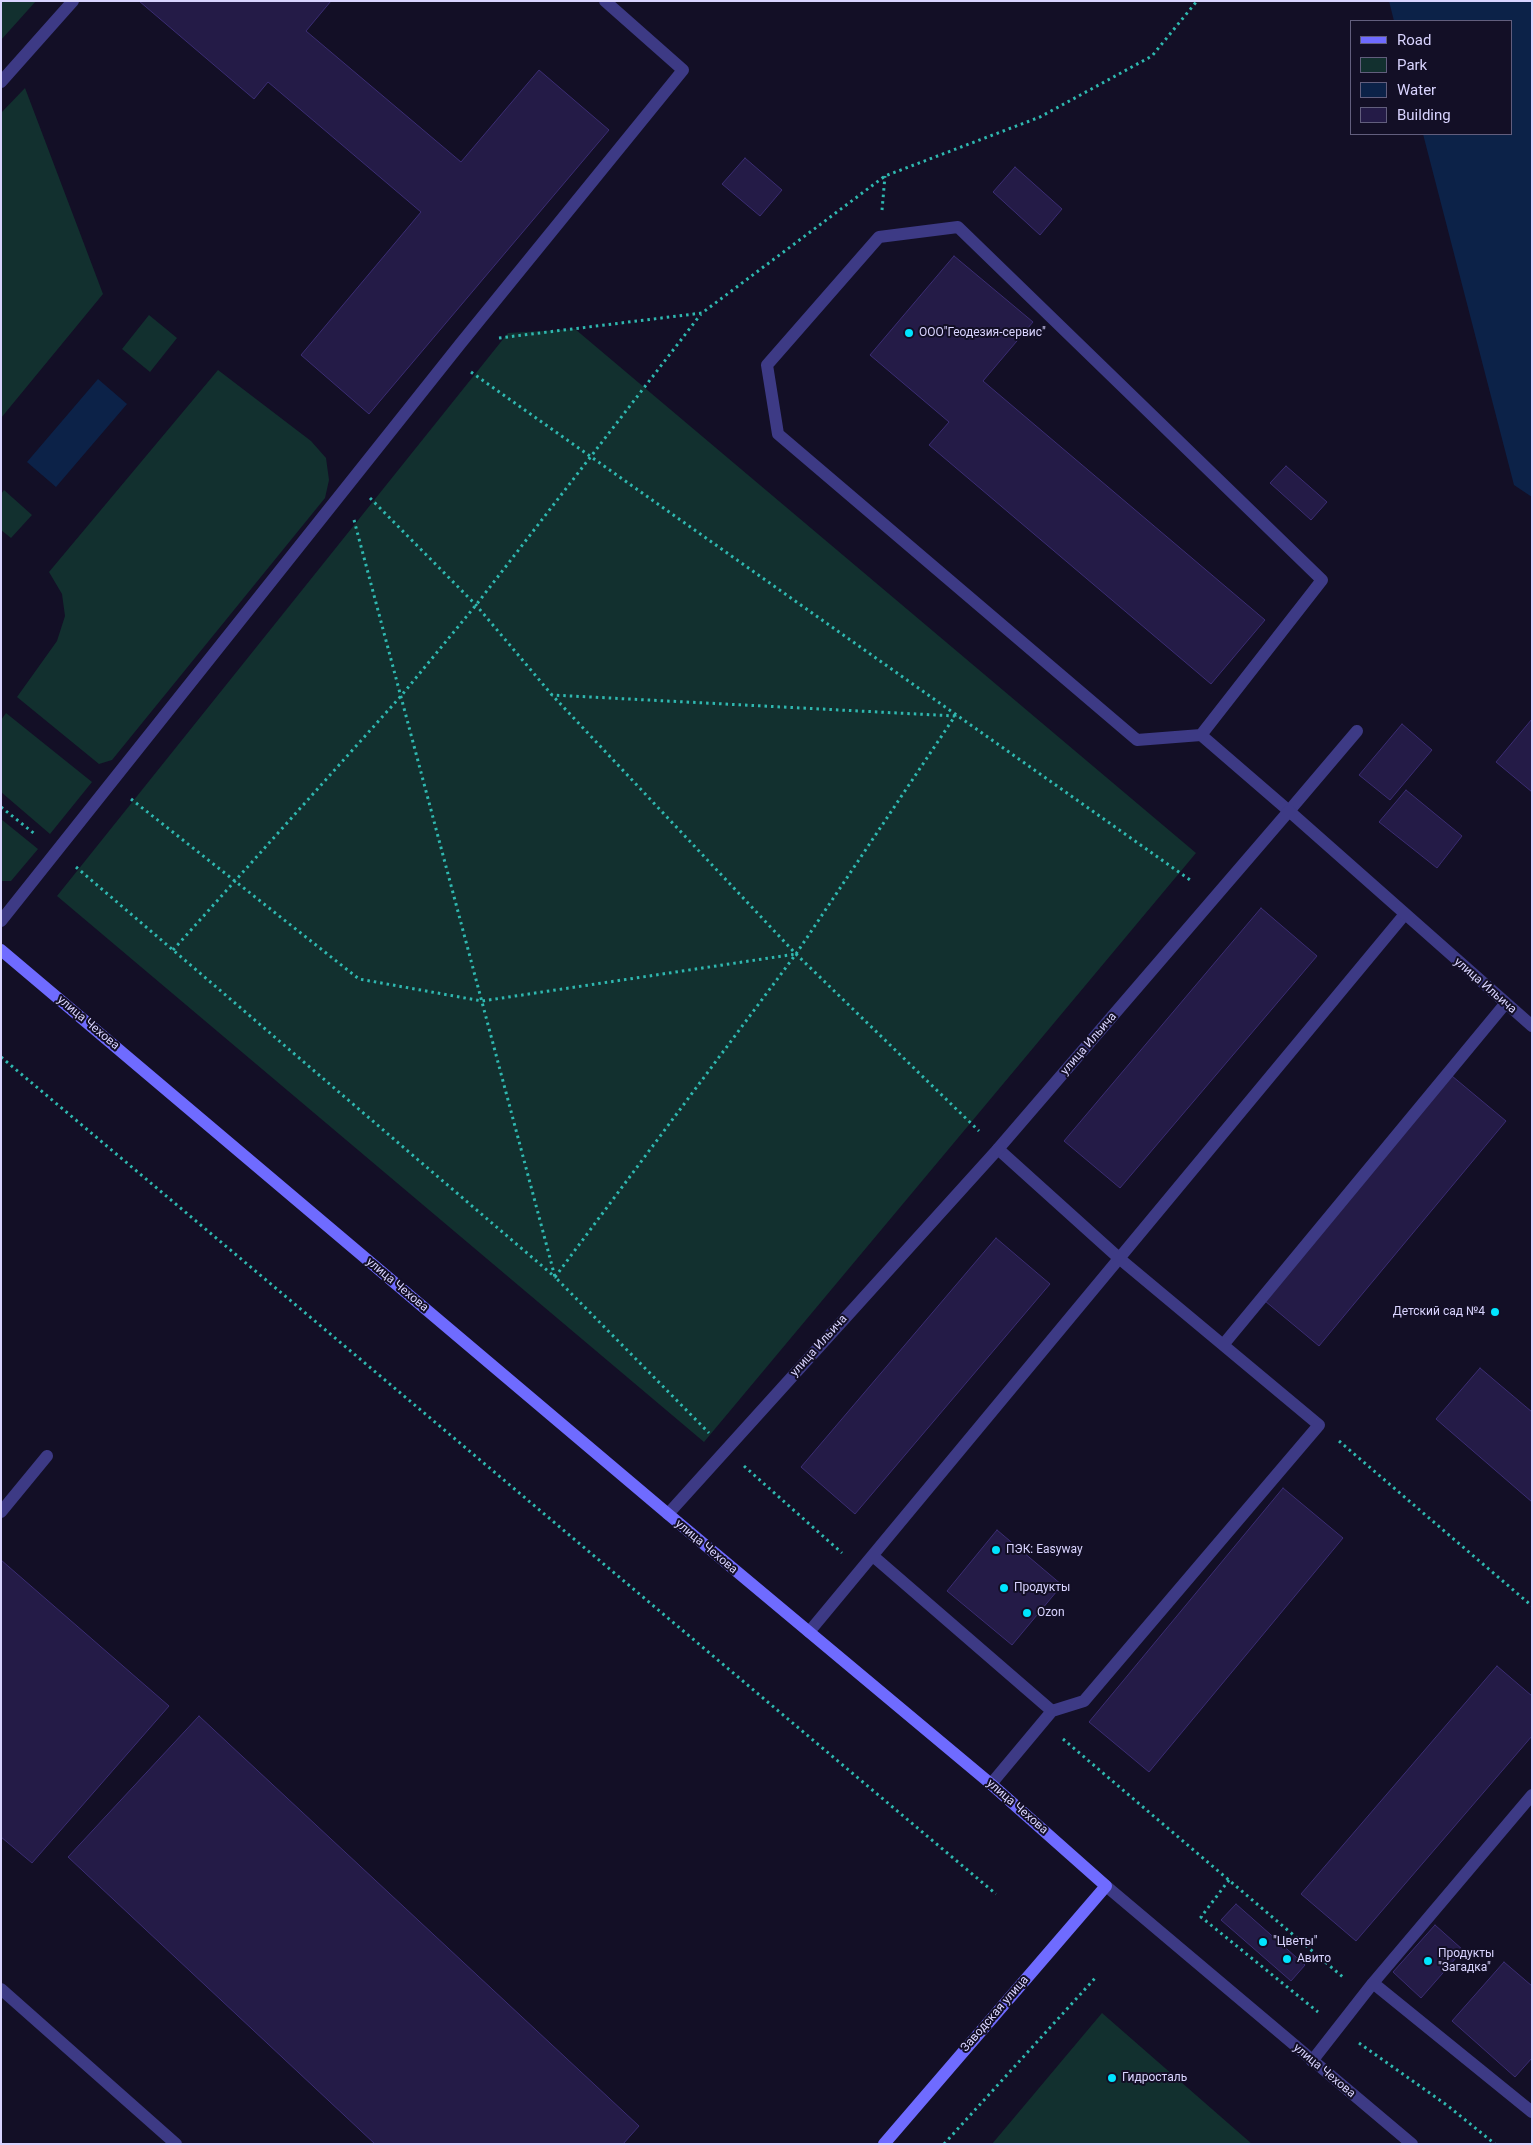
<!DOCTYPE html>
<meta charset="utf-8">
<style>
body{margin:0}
#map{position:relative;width:1533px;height:2145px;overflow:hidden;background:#130f26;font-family:Roboto,sans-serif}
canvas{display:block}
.frame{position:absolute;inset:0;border:2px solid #d9d4ff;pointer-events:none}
.legend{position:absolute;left:1350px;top:20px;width:162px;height:115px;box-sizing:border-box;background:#130f26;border:1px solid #625e7d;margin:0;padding:6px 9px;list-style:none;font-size:15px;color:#d9d4ff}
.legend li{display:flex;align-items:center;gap:10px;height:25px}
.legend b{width:25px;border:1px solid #625e7d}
</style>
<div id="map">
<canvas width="1533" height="2145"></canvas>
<div class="frame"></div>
<ul class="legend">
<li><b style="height:6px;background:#6f6bff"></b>Road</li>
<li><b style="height:14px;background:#12302f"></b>Park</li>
<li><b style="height:14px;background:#0c2248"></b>Water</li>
<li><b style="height:14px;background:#241b47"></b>Building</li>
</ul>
</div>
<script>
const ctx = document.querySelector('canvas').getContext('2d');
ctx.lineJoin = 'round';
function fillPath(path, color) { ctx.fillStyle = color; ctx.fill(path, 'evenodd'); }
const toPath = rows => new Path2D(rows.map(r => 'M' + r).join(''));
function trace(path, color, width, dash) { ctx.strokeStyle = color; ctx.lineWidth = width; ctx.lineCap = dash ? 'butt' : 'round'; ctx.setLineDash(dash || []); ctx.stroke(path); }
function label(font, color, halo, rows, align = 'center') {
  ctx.font = font + ' Roboto,sans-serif'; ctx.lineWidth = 4; ctx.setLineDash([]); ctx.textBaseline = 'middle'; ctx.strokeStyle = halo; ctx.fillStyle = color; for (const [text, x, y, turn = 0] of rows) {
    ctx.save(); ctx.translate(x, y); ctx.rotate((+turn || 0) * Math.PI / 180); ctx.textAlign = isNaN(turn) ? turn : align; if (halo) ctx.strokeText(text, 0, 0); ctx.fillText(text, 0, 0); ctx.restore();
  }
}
const green = toPath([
 [1,1,36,1,1,40],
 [25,88,103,294,1,418,1,113],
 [149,315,177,338,150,372,122,349],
 [575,329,1196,853,704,1442,57,896,508,333],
 [218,370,311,441,326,458,329,480,325,498,112,760,99,764,17,697,57,641,65,616,62,594,49,572],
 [4,490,32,515,11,538,1,530,1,494],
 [6,713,92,782,50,834,1,792,1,720],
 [1,819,38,849,11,881,1,881],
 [1102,2013,1252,2144,992,2144]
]);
const water = toPath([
 [1389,1,1532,1,1532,497,1514,485,1423,134,1512,134,1512,21,1394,21],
 [98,379,127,404,56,487,27,462]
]);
const building = toPath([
 [139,1,331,1,306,31,461,162,539,70,609,130,369,414,301,355,421,212,268,82,254,99,139,1],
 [745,158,782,190,760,216,722,184,745,158],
 [1015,167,1062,209,1040,235,993,192,1015,167],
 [954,256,1033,322,983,381,1265,620,1211,684,929,445,949,422,870,355,954,256],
 [1286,466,1327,502,1311,520,1270,483,1286,466],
 [1532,719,1532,792,1496,762,1532,719],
 [1402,724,1432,750,1390,800,1359,775,1402,724],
 [1406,790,1462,836,1437,868,1379,822,1406,790],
 [1261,908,1317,956,1120,1188,1064,1141,1261,908],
 [1452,1076,1506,1121,1319,1346,1265,1301,1452,1076],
 [996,1238,1050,1284,855,1514,801,1467,996,1238],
 [1480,1368,1532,1412,1532,1502,1436,1419,1480,1368],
 [1283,1488,1343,1538,1149,1772,1089,1722,1283,1488],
 [997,1530,1062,1585,1012,1645,947,1591,997,1530],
 [1,1560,169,1706,32,1863,1,1837,1,1560],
 [1497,1666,1532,1696,1532,1736,1356,1941,1301,1894,1497,1666],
 [199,1716,639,2126,623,2144,375,2144,68,1857,199,1716],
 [1236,1904,1305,1965,1291,1981,1221,1920,1236,1904],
 [1435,1925,1463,1950,1421,1998,1393,1972,1435,1925],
 [1504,1962,1532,1986,1532,2058,1515,2077,1452,2021,1504,1962]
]);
const path = toPath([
 [882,210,885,176],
 [499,338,702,313,885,176,1040,117,1152,56,1197,1],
 [471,372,1193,882],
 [370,498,476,605,552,695,796,954,979,1131],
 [354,520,555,1277,709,1433],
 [131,799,359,979,482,1001,796,954],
 [1,807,36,835],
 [76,867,555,1277,796,954,955,716,552,695],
 [173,950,401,696,476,605,701,314],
 [1,1057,996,1894],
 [1339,1441,1532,1606],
 [744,1466,842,1553],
 [1063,1739,1344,1978],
 [1229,1880,1201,1917,1318,2012],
 [1359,2043,1448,2106,1495,2144],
 [944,2144,1097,1976]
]);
const service = toPath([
 [1,82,73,1],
 [1201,735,1322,580,958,227,879,237,767,365,778,434,1137,740,1201,735,1289,811,1357,731],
 [1,921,461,343,683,70,605,1],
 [1223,1345,1505,1004],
 [1,1512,47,1456],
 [873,1556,1052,1711],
 [809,1632,1405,914],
 [991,1784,1052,1711,1084,1701,1319,1425,1120,1259,998,1149],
 [1373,1983,1532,2112],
 [1,1989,176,2144],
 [1312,2061,1373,1983,1532,1795]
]);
const minor = toPath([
 [668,1514,998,1149,1289,811,1532,1026]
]);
const tertiary = toPath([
 [1106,1886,1412,2144]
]);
const secondary = toPath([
 [1,950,668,1514,991,1784,1106,1886,884,2144]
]);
const markers = [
 [909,333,5,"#00e5ff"],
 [1495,1312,5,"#00e5ff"],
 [996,1550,5,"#00e5ff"],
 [1004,1588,5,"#00e5ff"],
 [1027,1613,5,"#00e5ff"],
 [1263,1942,5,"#00e5ff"],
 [1287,1959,5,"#00e5ff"],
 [1428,1961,5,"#00e5ff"],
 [1112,2078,5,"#00e5ff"]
];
const poiNames = [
 ["ООО\"Геодезия-сервис\"",919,333],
 ["Детский сад №4",1485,1312,"right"],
 ["ПЭК: Easyway",1006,1550],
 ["Продукты",1014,1588],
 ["Ozon",1037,1613],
 ["\"Цветы\"",1273,1942],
 ["Продукты",1438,1954],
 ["\"Загадка\"",1438,1968],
 ["Авито",1297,1959],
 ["Гидросталь",1122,2078]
];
const streetNames = [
 ["улица Ильича",1485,986,41],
 ["улица Чехова",88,1023,40],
 ["улица Ильича",1089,1044,-49],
 ["улица Чехова",397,1285,40],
 ["улица Ильича",819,1346,-48],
 ["улица Чехова",706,1547,40],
 ["улица Чехова",1017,1807,41],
 ["Заводская улица",995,2014,-49],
 ["улица Чехова",1324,2071,40]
];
fillPath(green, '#12302f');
fillPath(water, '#0c2248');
fillPath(building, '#241b47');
trace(building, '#3b2d73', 1);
trace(path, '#2fb8b0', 3, [2.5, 4]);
trace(service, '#3d3a85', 12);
trace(minor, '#3d3a85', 12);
trace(tertiary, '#3d3a85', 12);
trace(secondary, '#6f6bff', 12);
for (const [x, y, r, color] of markers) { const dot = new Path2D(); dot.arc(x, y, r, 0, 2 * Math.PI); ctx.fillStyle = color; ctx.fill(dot); trace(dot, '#130f26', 2); }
label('12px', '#d9d4ff', '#130f26', poiNames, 'left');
label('12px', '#d9d4ff', '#130f26', streetNames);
</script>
